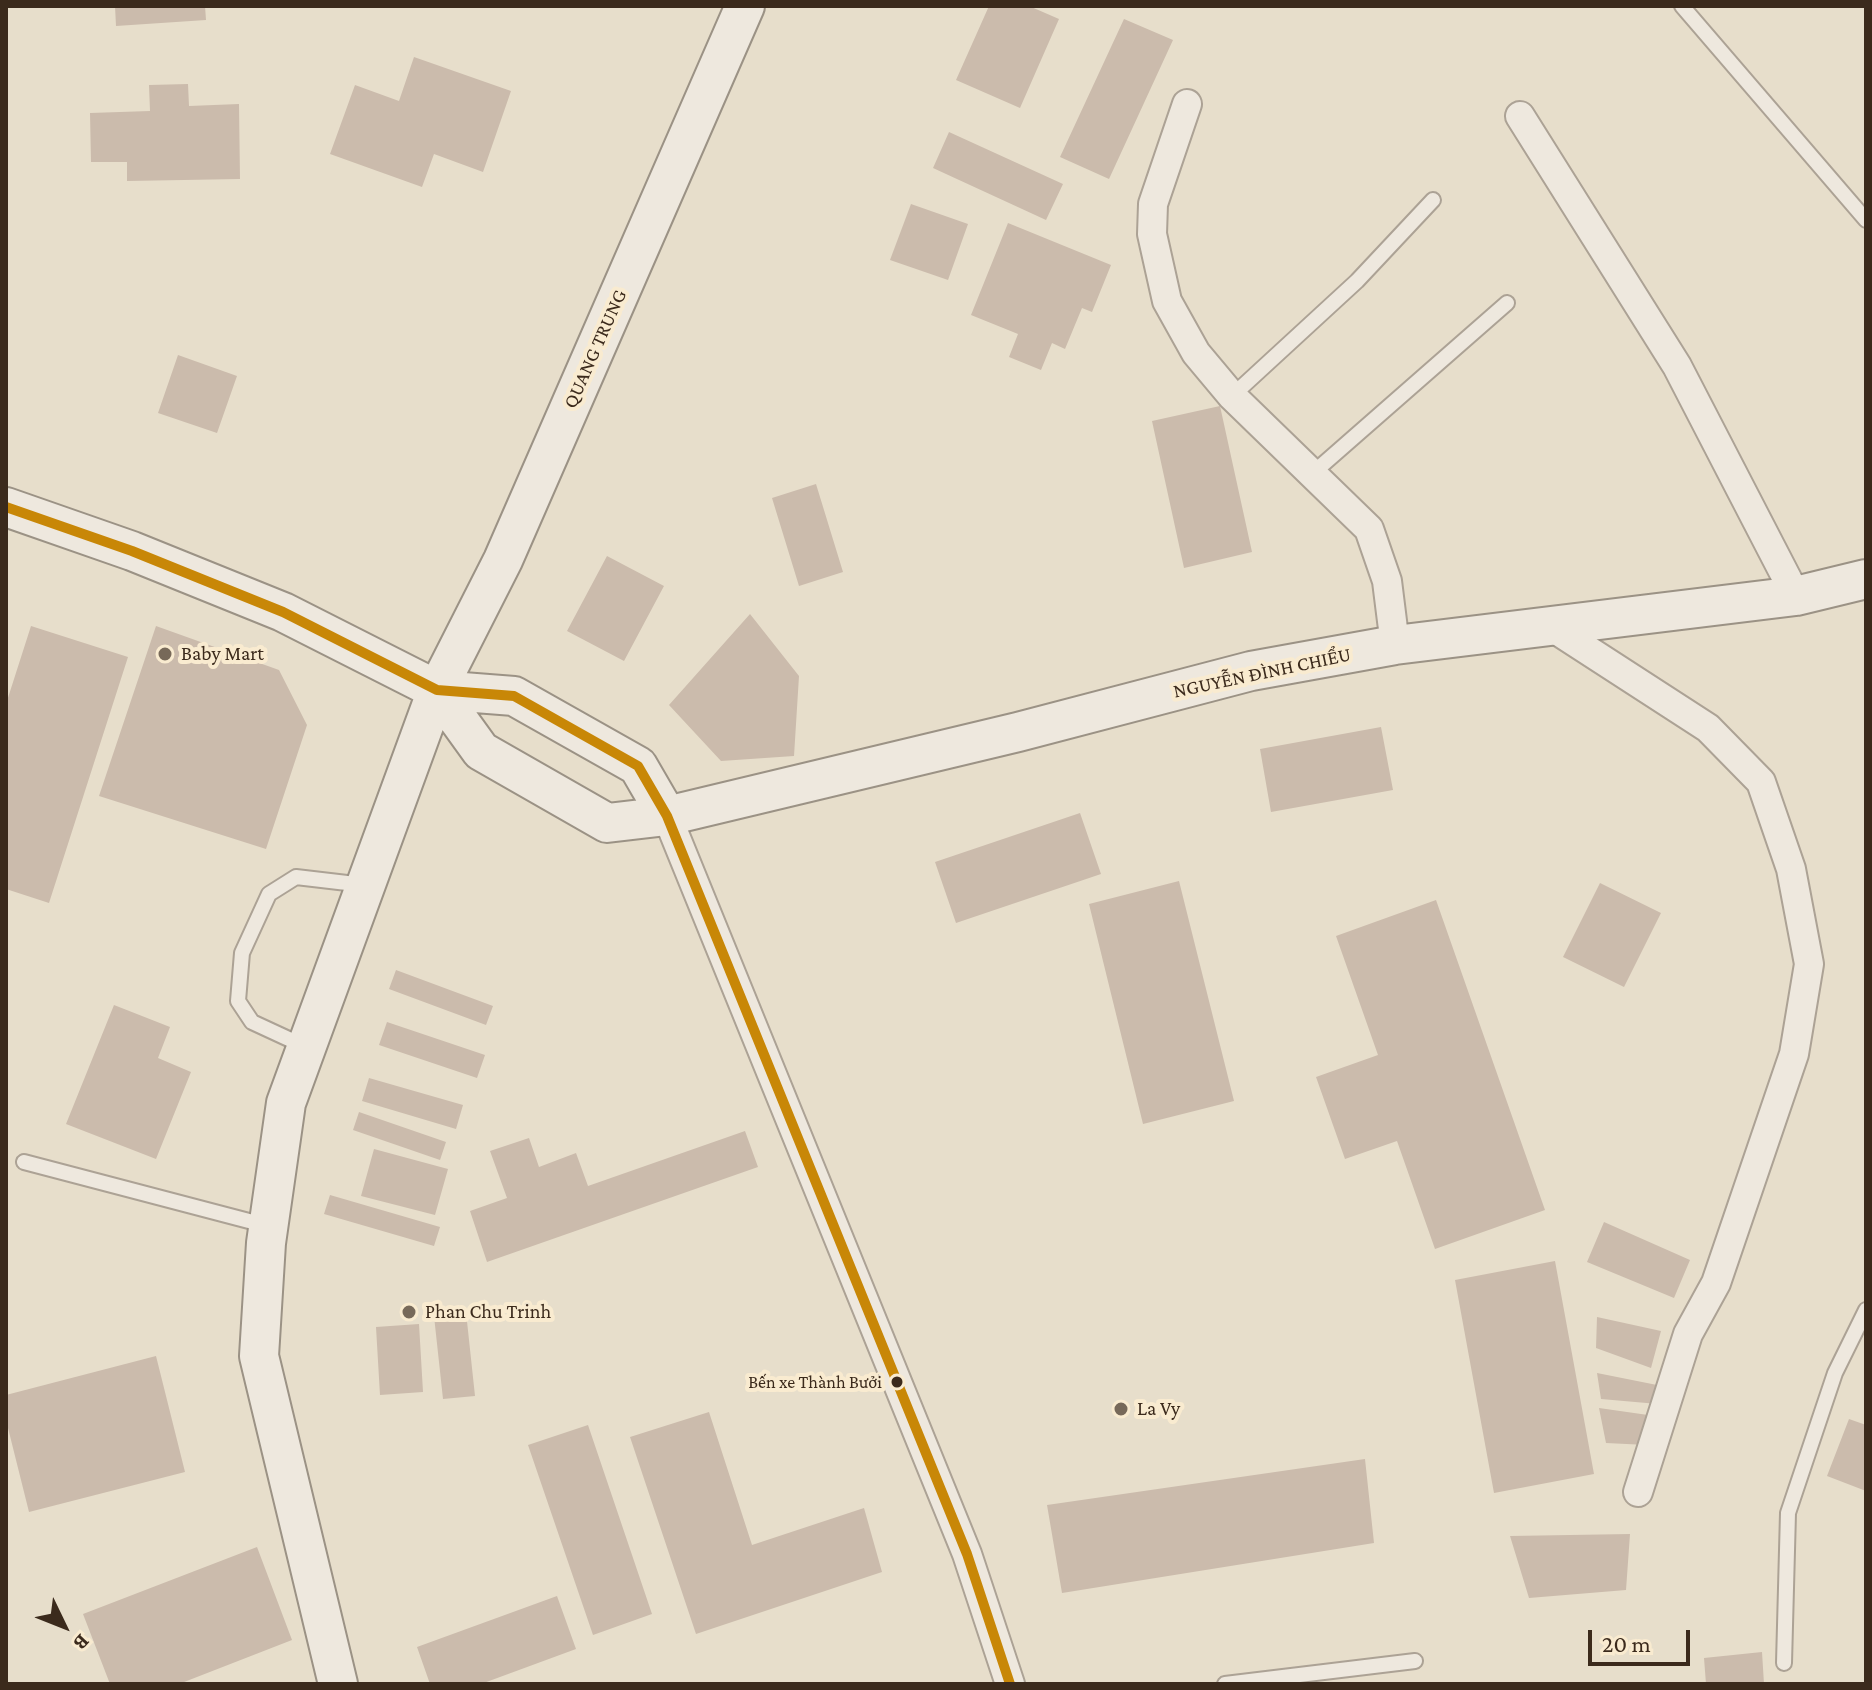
<!DOCTYPE html>
<meta charset="utf-8">
<style>
body{margin:0}
#map{position:relative;width:1872px;height:1690px;overflow:hidden;background:#e7decb;font-family:"Crimson Pro",serif}
canvas{display:block}
.frame{position:absolute;inset:0;border:8px solid #3b2a1c;pointer-events:none}
.north{position:absolute;left:24px;top:1586px;width:80px;height:80px;-webkit-text-stroke:6px #f9ebd0;paint-order:stroke;rotate:133deg;font-size:22px;font-weight:700;line-height:32px;text-align:center;color:#3b2a1c}
.north::after{content:'';display:block;margin:auto;width:28px;height:36px;background:#3b2a1c;clip-path:polygon(50% 0,100% 100%,50% 72%,0 100%)}
.scale{position:absolute;left:1588px;top:1630px;width:102px;height:36px;box-sizing:border-box;border:4px solid #3b2a1c;border-top:0;padding-left:10px;font-size:24px;line-height:28px;white-space:nowrap;color:#3b2a1c;-webkit-text-stroke:6px #f9ebd0;paint-order:stroke}
</style>
<div id="map">
<canvas width="1872" height="1690"></canvas>
<div class="frame"></div>
<div class="north">B</div>
<div class="scale">20 m</div>
</div>
<script>
const ctx = document.querySelector('canvas').getContext('2d');
ctx.lineJoin = 'round';
function fillPath(path, color) { ctx.fillStyle = color; ctx.fill(path, 'evenodd'); }
const toPath = rows => new Path2D(rows.map(r => 'M' + r).join(''));
function trace(path, color, width, dash) { ctx.strokeStyle = color; ctx.lineWidth = width; ctx.lineCap = dash ? 'butt' : 'round'; ctx.setLineDash(dash || []); ctx.stroke(path); }
function label(font, color, halo, rows, align = 'center') {
  ctx.font = font + ' "Crimson Pro",serif'; ctx.lineWidth = 8; ctx.setLineDash([]); ctx.textBaseline = 'middle'; ctx.strokeStyle = halo; ctx.fillStyle = color; for (const [text, x, y, turn = 0] of rows) {
    ctx.save(); ctx.translate(x, y); ctx.rotate((+turn || 0) * Math.PI / 180); ctx.textAlign = isNaN(turn) ? turn : align; if (halo) ctx.strokeText(text, 0, 0); ctx.fillText(text, 0, 0); ctx.restore();
  }
}
const building = toPath([
 [115,6,205,6,206,20,116,26],
 [989,6,1029,6,1059,19,1020,108,956,80],
 [1124,19,1173,40,1109,179,1060,157],
 [414,57,511,91,483,172,434,154,422,187,330,154,355,85,399,101],
 [188,84,189,106,239,104,240,179,127,181,127,162,91,162,90,113,150,111,149,85],
 [949,132,1063,184,1046,220,933,168],
 [911,204,968,224,948,280,890,260],
 [1008,223,1111,265,1092,312,1082,308,1065,349,1052,343,1041,370,1009,357,1018,334,971,315],
 [178,355,237,376,217,433,158,413],
 [1220,406,1252,552,1184,568,1152,421],
 [816,484,843,572,799,586,772,498],
 [607,556,664,586,624,661,567,631],
 [750,614,799,676,794,756,721,761,669,705],
 [31,626,128,657,49,903,6,889,6,704],
 [156,626,279,670,307,725,266,849,99,796],
 [1381,727,1393,790,1271,812,1260,749],
 [1080,813,1101,874,956,923,935,862],
 [1179,881,1234,1101,1143,1124,1089,904],
 [1600,883,1661,913,1624,987,1563,957],
 [1436,900,1545,1210,1435,1249,1397,1141,1345,1159,1316,1077,1378,1055,1336,936],
 [396,970,493,1006,486,1025,389,989],
 [114,1005,170,1027,158,1058,191,1072,156,1159,66,1124],
 [387,1022,485,1055,477,1078,379,1045],
 [369,1078,463,1105,456,1129,362,1101],
 [359,1112,446,1142,440,1160,353,1130],
 [745,1131,758,1167,487,1262,470,1211,507,1198,490,1151,529,1138,539,1167,576,1153,588,1186],
 [374,1149,448,1169,435,1215,361,1196],
 [330,1195,440,1227,434,1246,324,1214],
 [1604,1222,1690,1260,1674,1298,1587,1262],
 [1555,1261,1594,1474,1494,1493,1455,1280],
 [466,1312,475,1396,443,1399,434,1316],
 [1597,1317,1661,1331,1651,1368,1596,1348],
 [419,1324,423,1392,380,1395,376,1327],
 [156,1356,185,1472,29,1512,6,1420,6,1395],
 [1597,1373,1662,1386,1658,1404,1601,1399],
 [1599,1408,1655,1416,1647,1445,1606,1443],
 [709,1412,752,1545,864,1508,882,1572,696,1634,630,1437],
 [1849,1419,1866,1425,1866,1491,1827,1476],
 [588,1425,652,1614,593,1635,528,1445],
 [1365,1459,1374,1543,1062,1593,1047,1505],
 [1630,1534,1626,1590,1529,1598,1510,1536],
 [257,1547,292,1640,179,1684,110,1684,83,1614],
 [557,1596,576,1649,481,1684,430,1684,417,1647],
 [1762,1652,1764,1684,1706,1684,1704,1658]
]);
const lane = toPath([
 [1682,6,1866,220],
 [1232,396,1357,281,1433,200],
 [1313,473,1507,303],
 [306,1047,252,1022,238,1001,242,953,269,894,296,877,364,885],
 [24,1162,268,1226],
 [1784,1663,1788,1513,1835,1373,1866,1310],
 [1225,1684,1415,1661]
]);
const street = toPath([
 [1187,104,1153,204,1152,234,1167,301,1196,353,1232,396,1369,529,1387,581,1395,645],
 [1520,116,1677,366,1796,596],
 [1552,627,1708,728,1761,782,1791,869,1809,964,1794,1054,1716,1283,1688,1334,1638,1492],
 [667,816,967,1554,1010,1684]
]);
const secondary = toPath([
 [6,507,132,551,283,612,437,690,514,696,638,766,667,816],
 [437,690,481,751,607,823,667,816,1018,732,1251,671,1395,645,1796,596,1866,579],
 [338,1684,259,1356,266,1243,286,1103,437,690,503,560,745,6]
]);
const bus1 = toPath([
 [6,507,132,551,283,612,437,690,514,696,638,766,667,816,967,1554,1010,1684]
]);
const markers = [
 [165,654,8,"#776959"],
 [409,1312,8,"#776959"],
 [897,1382,7,"#3b2a1c"],
 [1121,1409,8,"#776959"]
];
const busNames = [
 ["Bến xe Thành Bưởi",882,1382]
];
const streetNames = [
 ["QUANG TRUNG",595,349,-66],
 ["NGUYỄN ĐÌNH CHIỂU",1262,673,-12]
];
const poiNames = [
 ["Baby Mart",181,654],
 ["Phan Chu Trinh",425,1312],
 ["La Vy",1137,1409]
];
fillPath(building, '#cbbbac');
trace(lane, '#aca295', 18);
trace(street, '#aca295', 32);
trace(secondary, '#9b9285', 42);
trace(lane, '#eee8de', 14);
trace(street, '#eee8de', 28);
trace(secondary, '#eee8de', 38);
trace(bus1, '#c88707', 10);
for (const [x, y, r, color] of markers) { const dot = new Path2D(); dot.arc(x, y, r, 0, 2 * Math.PI); ctx.fillStyle = color; ctx.fill(dot); trace(dot, '#f9ebd0', 3); }
label('18px', '#3b2a1c', '#f9ebd0', busNames, 'right');
label('20px', '#3b2a1c', '#f9ebd0', streetNames);
label('20px', '#3b2a1c', '#f9ebd0', poiNames, 'left');
</script>
